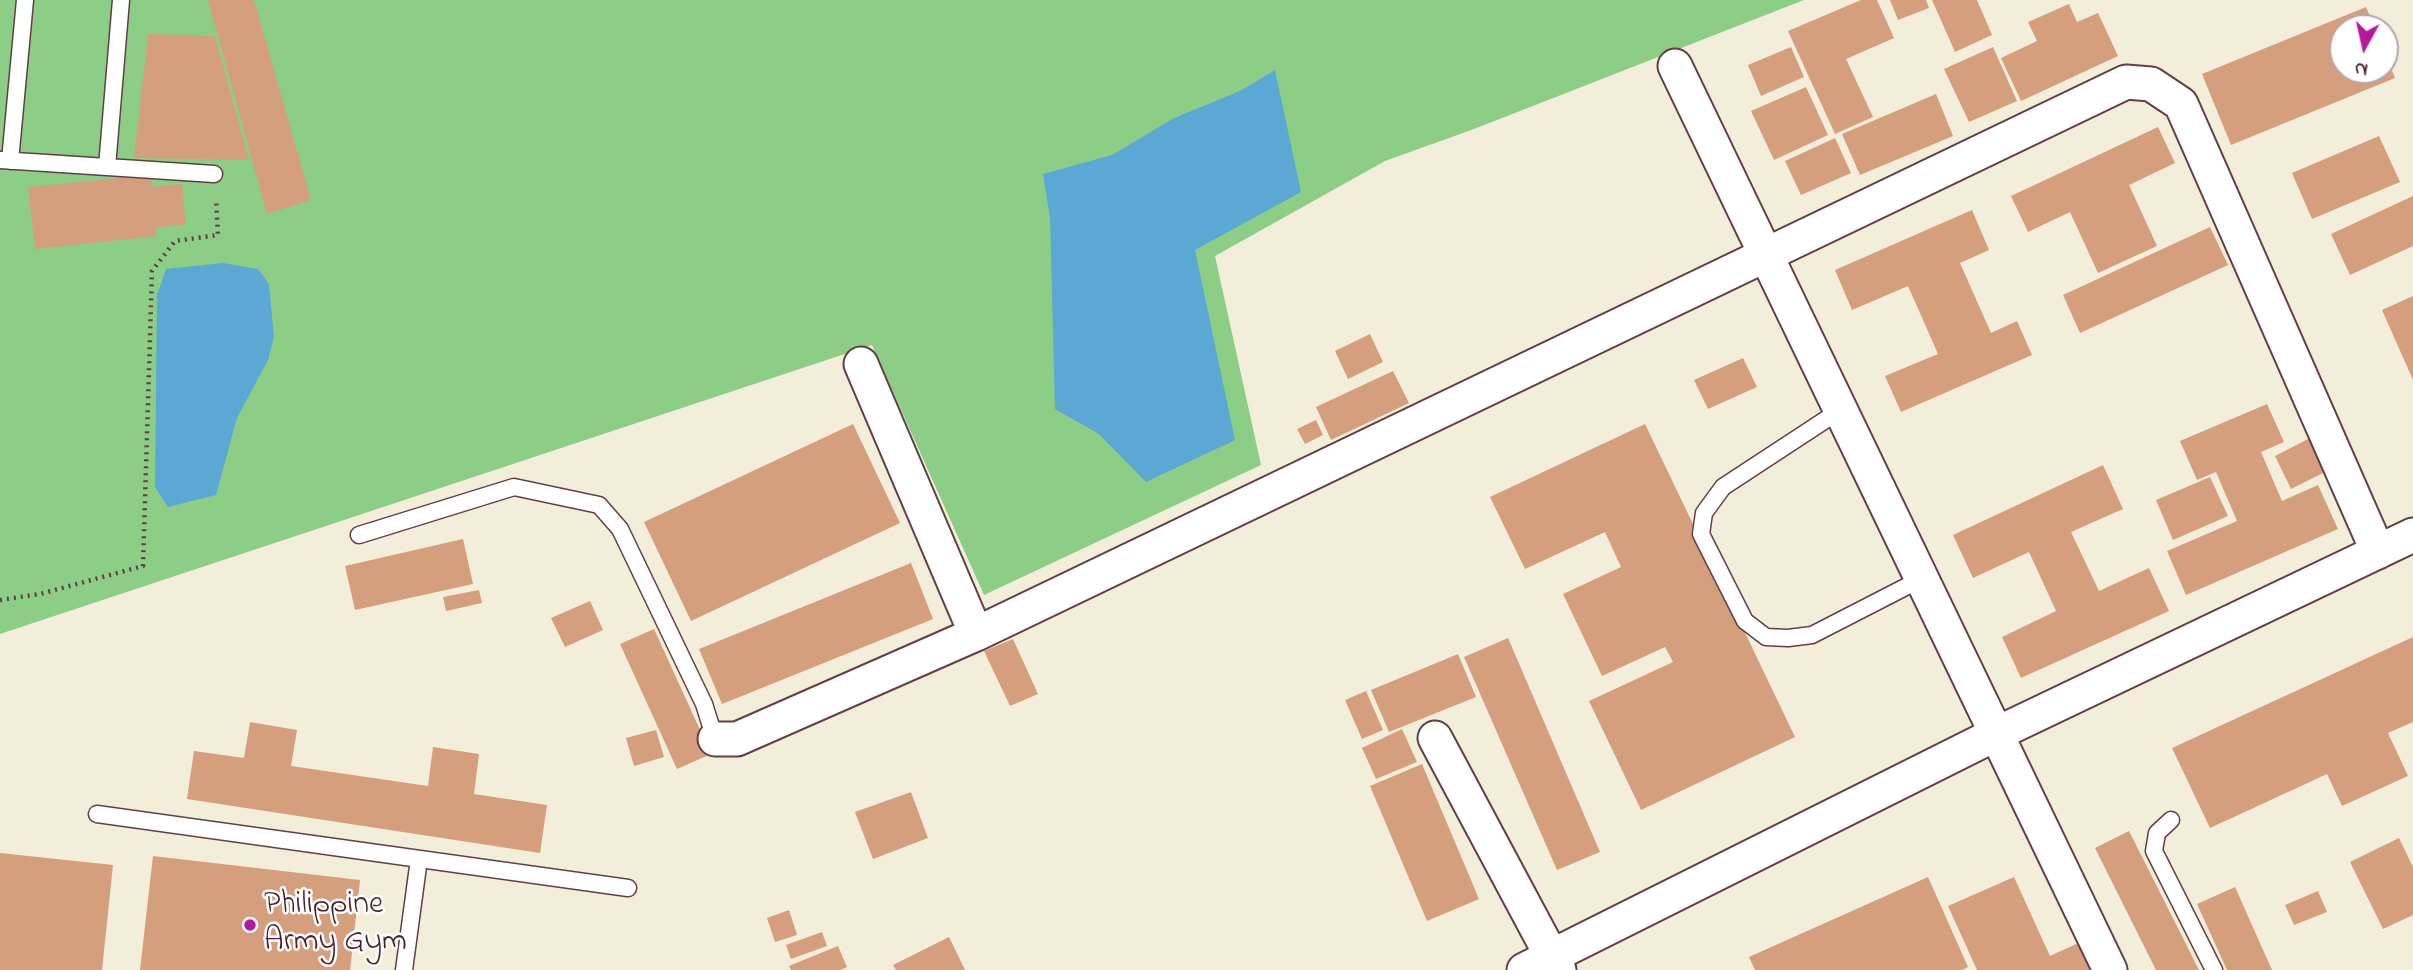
<!DOCTYPE html>
<style>
body{margin:0}
#map{position:relative;width:2413px;height:970px;overflow:hidden;background:#f3eeda;font-family:"Indie Flower",sans-serif}
canvas{display:block}
.north{position:absolute;left:2329px;top:14px;width:70px;height:70px;box-sizing:border-box;background:#fff;border:2px solid #b7a5aa;border-radius:50%;rotate:188deg;font-size:19px;font-weight:700;line-height:28px;text-align:center;color:#4a1f2b}
.north::after{content:'';display:block;margin:auto;width:24px;height:32px;background:#b5179e;clip-path:polygon(50% 0,100% 100%,50% 72%,0 100%)}
</style>
<div id="map">
<canvas width="2413" height="970"></canvas>
<div class="north">N</div>
</div>
<script>
const ctx = document.querySelector('canvas').getContext('2d');
ctx.lineJoin = 'round';
function fillPath(path, color) { ctx.fillStyle = color; ctx.fill(path, 'evenodd'); }
const toPath = rows => new Path2D(rows.map(r => 'M' + r).join(''));
function trace(path, color, width, dash) { ctx.strokeStyle = color; ctx.lineWidth = width; ctx.lineCap = dash ? 'butt' : 'round'; ctx.setLineDash(dash || []); ctx.stroke(path); }
function label(font, color, halo, rows, align = 'center') {
  ctx.font = font + ' "Indie Flower",sans-serif'; ctx.lineWidth = 5; ctx.setLineDash([]); ctx.textBaseline = 'middle'; ctx.strokeStyle = halo; ctx.fillStyle = color; for (const [text, x, y, turn = 0] of rows) {
    ctx.save(); ctx.translate(x, y); ctx.rotate((+turn || 0) * Math.PI / 180); ctx.textAlign = isNaN(turn) ? turn : align; if (halo) ctx.strokeText(text, 0, 0); ctx.fillText(text, 0, 0); ctx.restore();
  }
}
const green = toPath([
 [0,0,1804,0,1474,129,1385,161,1215,256,1261,465,984,595,872,345,0,634]
]);
const water = toPath([
 [1275,70,1301,192,1195,250,1235,440,1146,482,1099,434,1055,409,1050,218,1043,174,1112,155,1174,118,1240,91],
 [223,263,258,269,269,284,274,337,268,360,237,418,216,495,168,507,155,487,157,295,166,269]
]);
const building = toPath([
 [208,0,254,0,311,200,267,214],
 [1861,0,1877,0,1894,38,1846,59,1873,117,1835,134,1788,31],
 [1890,0,1926,0,1929,8,1898,20],
 [1932,0,1977,0,1992,35,1955,52],
 [2069,4,2077,22,2098,13,2118,56,2021,101,2001,58,2037,41,2028,22],
 [2366,7,2375,28,2343,28,2343,70,2385,70,2385,53,2395,78,2231,145,2202,74],
 [148,34,215,36,249,160,134,158],
 [1791,47,1804,77,1761,96,1748,65],
 [1993,47,2017,101,1969,122,1944,69],
 [1806,87,1828,135,1774,160,1751,111],
 [1936,94,1953,136,1860,175,1842,134],
 [2158,127,2175,163,2129,185,2157,246,2098,273,2070,212,2028,232,2011,196],
 [2379,136,2400,182,2312,219,2292,173],
 [1835,138,1851,173,1801,195,1785,161],
 [151,175,152,187,182,184,186,224,155,228,157,236,35,249,28,187],
 [2413,196,2413,246,2350,275,2331,234],
 [1972,210,1989,250,1960,263,1991,333,2017,321,2032,355,1901,412,1885,376,1938,354,1908,286,1852,310,1835,270],
 [2210,227,2228,265,2080,333,2063,295],
 [2413,296,2413,380,2382,310],
 [1370,334,1383,362,1348,379,1335,351],
 [1743,358,1757,387,1708,409,1694,380],
 [1393,371,1409,403,1331,440,1316,407],
 [2267,404,2284,442,2261,452,2282,501,2318,485,2338,529,2186,595,2167,551,2237,521,2216,472,2197,480,2180,441],
 [1316,420,1323,435,1305,444,1297,429],
 [853,424,900,523,691,621,644,522],
 [1645,424,1795,737,1641,810,1589,701,1673,662,1665,647,1602,676,1563,594,1621,567,1605,532,1525,569,1490,497],
 [2312,437,2329,470,2291,489,2275,456],
 [2103,465,2123,509,2071,532,2099,591,2149,568,2169,611,2021,678,2002,637,2056,611,2029,552,1973,578,1953,535],
 [2210,477,2228,516,2173,540,2156,500],
 [463,539,473,584,355,610,345,566],
 [911,563,933,619,722,704,699,649],
 [479,590,482,603,446,611,443,597],
 [590,601,603,630,565,647,551,618],
 [654,629,711,754,677,769,620,644],
 [2413,637,2413,722,2388,733,2408,776,2342,806,2327,774,2210,828,2172,748],
 [1508,638,1600,852,1557,870,1464,657],
 [1013,639,1038,694,1010,706,984,651],
 [1458,654,1476,697,1389,732,1371,690],
 [1366,691,1383,730,1362,739,1345,700],
 [250,722,297,730,291,766,428,786,433,747,479,754,474,794,547,805,540,853,187,799,194,751,244,758],
 [1402,729,1417,762,1376,779,1362,748],
 [656,730,664,757,634,766,626,738],
 [1422,764,1479,899,1427,921,1370,786],
 [911,792,928,838,873,859,855,812],
 [2129,831,2199,970,2156,970,2095,848],
 [2399,838,2413,867,2413,915,2383,929,2350,862],
 [0,853,113,865,102,970,0,970],
 [153,856,360,880,350,970,140,970],
 [1928,877,1968,967,1962,970,1755,970,1749,957],
 [2014,877,2050,956,2085,940,2098,970,1977,970,1948,906],
 [2235,887,2272,970,2227,970,2197,904],
 [2318,891,2327,912,2294,925,2285,905],
 [789,910,797,935,775,942,767,918],
 [822,932,827,946,791,959,786,945],
 [949,937,965,970,896,970,893,965],
 [838,946,847,967,840,970,791,970,789,966]
]);
const path = toPath([
 [0,600,40,594,143,566,152,271,175,241,218,235,216,199]
]);
const service = toPath([
 [0,160,214,174],
 [10,161,25,0],
 [107,167,121,0],
 [1842,409,1723,487,1704,513,1701,534,1745,621,1766,637,1788,638,1812,635,1923,578],
 [359,535,514,487,599,505,620,529,704,704,715,739],
 [97,814,628,888],
 [2171,820,2157,833,2154,851,2214,970],
 [404,970,419,859]
]);
const minor = toPath([
 [1675,66,2110,970],
 [861,364,976,634],
 [1435,738,1559,970],
 [715,739,737,739,976,634,2126,82,2151,84,2181,104,2378,552],
 [1524,970,1998,733,2413,535]
]);
const markers = [
 [250,925,7,"#b5179e"]
];
const poiNames = [
 ["Philippine",264,907],
 ["Army Gym",264,944]
];
fillPath(green, '#8cce86');
fillPath(water, '#5ca8d5');
fillPath(building, '#d59e7c');
trace(service, '#633e45', 19);
trace(minor, '#633e45', 37);
trace(path, '#633e45', 4.5, [2, 5]);
trace(service, '#fff', 16);
trace(minor, '#fff', 33);
for (const [x, y, r, color] of markers) { const dot = new Path2D(); dot.arc(x, y, r, 0, 2 * Math.PI); ctx.fillStyle = color; ctx.fill(dot); trace(dot, '#fff', 2.5); }
label('32px', '#4a1f2b', '#fff', poiNames, 'left');
</script>
